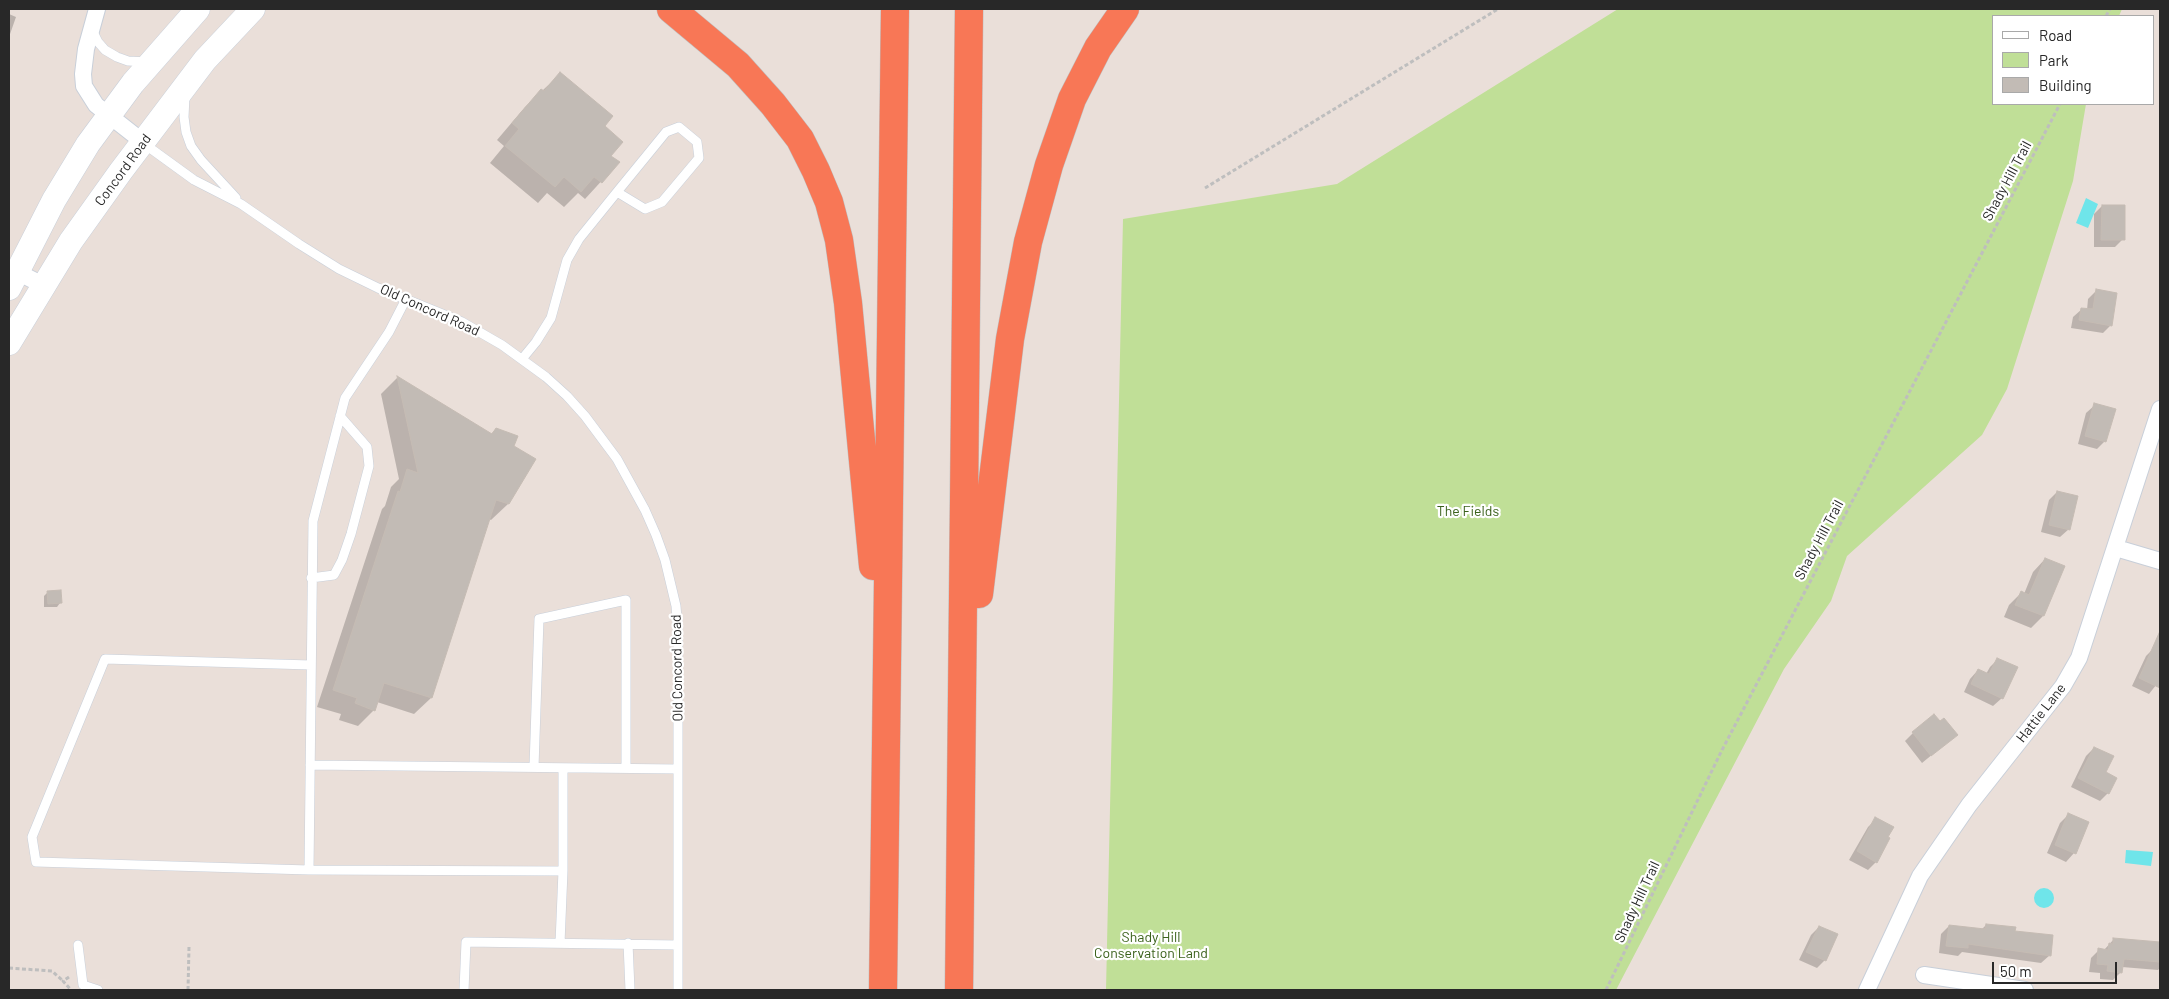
<!DOCTYPE html>
<style>
body{margin:0}
#map{position:relative;width:2169px;height:999px;overflow:hidden;background:#eadfd9;font-family:Barlow,sans-serif}
canvas{display:block}
.frame{position:absolute;inset:0;border:10px solid #282828;pointer-events:none}
.legend{position:absolute;left:1992px;top:15px;width:162px;height:90px;box-sizing:border-box;background:#fff;border:1px solid #a9a9a9;margin:0;padding:6px 9px;list-style:none;font-size:15px;color:#282828}
.legend li{display:flex;align-items:center;gap:10px;height:25px}
.legend b{width:25px;border:1px solid #a9a9a9}
.scale{position:absolute;left:1992px;top:962px;width:125px;height:22px;box-sizing:border-box;border:2px solid #282828;border-top:0;padding-left:6px;font-size:15px;line-height:18px;white-space:nowrap;color:#282828;-webkit-text-stroke:4px #fff;paint-order:stroke}
</style>
<div id="map">
<canvas width="2169" height="999"></canvas>
<div class="frame"></div>
<ul class="legend">
<li><b style="height:6px;background:#fff"></b>Road</li>
<li><b style="height:14px;background:#c0df97"></b>Park</li>
<li><b style="height:14px;background:#c2bbb5"></b>Building</li>
</ul>
<div class="scale">50 m</div>
</div>
<script>
const ctx = document.querySelector('canvas').getContext('2d');
ctx.lineJoin = 'round';
function fillPath(path, color) { ctx.fillStyle = color; ctx.fill(path, 'evenodd'); }
const toPath = rows => new Path2D(rows.map(r => 'M' + r).join(''));
function trace(path, color, width, dash) { ctx.strokeStyle = color; ctx.lineWidth = width; ctx.lineCap = dash ? 'butt' : 'round'; ctx.setLineDash(dash || []); ctx.stroke(path); }
function label(font, color, halo, rows, align = 'center') {
  ctx.font = font + ' Barlow,sans-serif'; ctx.lineWidth = 4.5; ctx.setLineDash([]); ctx.textBaseline = 'middle'; ctx.strokeStyle = halo; ctx.fillStyle = color; for (const [text, x, y, turn = 0] of rows) {
    ctx.save(); ctx.translate(x, y); ctx.rotate((+turn || 0) * Math.PI / 180); ctx.textAlign = isNaN(turn) ? turn : align; if (halo) ctx.strokeText(text, 0, 0); ctx.fillText(text, 0, 0); ctx.restore();
  }
}
const green = toPath([
 [1618,9,2122,9,2119,16,1993,16,1993,104,2086,104,2073,181,2007,389,1982,435,1847,556,1831,601,1784,669,1616,990,1106,990,1123,219,1337,184]
]);
const water = toPath([
 [2086,198,2098,204,2088,228,2076,223],
 [2126,850,2153,852,2151,866,2125,863],
 '2034 898a10 10 0 1 1 20 0a10 10 0 1 1-20 0Z'
]);
const shadow = toPath([
 [9,14,16,17,9,37],
 [560,74,610,156,618,163,585,199,578,193,564,207,547,193,538,203,490,163,504,146,497,140,525,107],
 [2102,206,2123,239,2115,247,2094,247,2094,214],
 [2096,291,2111,325,2103,333,2071,328,2073,317,2082,309,2087,310,2088,299],
 [397,378,491,434,496,429,512,446,508,504,491,520,489,519,431,698,414,714,377,702,374,710,358,726,339,720,341,714,317,707,382,509,385,506,391,487,399,479,381,394],
 [2095,405,2105,441,2097,449,2078,444,2086,413],
 [2057,492,2069,529,2060,537,2041,532,2049,500],
 [2045,559,2043,616,2031,628,2004,617,2009,605,2021,593,2024,594,2033,572],
 [48,592,60,603,57,607,44,607,44,596],
 [2154,648,2160,651,2160,680,2149,694,2132,686,2146,656],
 [1998,659,2002,698,1993,706,1964,692,1970,679,1978,670,1986,674,1990,667],
 [1913,733,1956,735,1922,763,1905,741],
 [2094,748,2105,773,2108,793,2100,801,2071,787,2086,756],
 [2069,814,2088,822,2074,853,2066,862,2047,853,2060,823],
 [1876,819,1876,862,1868,870,1849,860,1868,827],
 [1986,925,2014,932,2050,955,2041,963,1962,952,1958,956,1939,953,1941,934,1949,926,1981,930],
 [1819,927,1825,960,1817,968,1799,960,1811,935],
 [2114,939,2160,943,2160,968,2158,970,2122,967,2121,972,2113,980,2100,979,2100,973,2089,972,2091,958,2099,950,2104,950]
]);
const building = toPath([
 [560,72,613,116,605,126,623,142,611,156,620,162,602,183,594,177,581,192,564,177,555,187,505,146,519,129,512,123,541,89,544,91,560,72],
 [2102,205,2125,205,2125,240,2101,240,2102,205],
 [2096,289,2117,293,2112,326,2079,320,2081,308,2093,309,2096,289],
 [397,376,492,434,496,428,518,436,514,446,536,459,509,504,496,500,432,698,384,683,375,711,355,703,357,698,333,690,398,491,400,492,407,469,418,473,397,376],
 [2094,403,2116,409,2106,442,2085,436,2094,403],
 [2057,491,2078,496,2070,530,2049,525,2057,491],
 [2045,558,2065,566,2044,616,2015,605,2021,591,2029,595,2045,558],
 [61,590,62,603,48,604,47,591,61,590],
 [2160,631,2160,688,2139,678,2160,631],
 [1997,658,2018,667,2003,699,1971,684,1978,669,1989,674,1997,658],
 [1934,714,1940,721,1944,718,1958,735,1931,756,1912,732,1934,714],
 [2094,747,2114,756,2106,772,2117,778,2109,794,2078,778,2094,747],
 [2068,813,2089,822,2076,854,2055,845,2068,813],
 [1875,817,1894,827,1888,837,1890,838,1877,863,1857,851,1875,817],
 [1986,924,2016,927,2015,931,2053,935,2051,956,1968,944,1968,948,1946,946,1949,925,1985,929,1986,924],
 [1819,926,1838,934,1826,961,1806,952,1819,926],
 [2113,938,2160,942,2160,962,2124,959,2122,973,2107,971,2108,965,2097,964,2098,948,2108,950,2109,943,2113,944,2113,938]
]);
const path = toPath([
 [2106,16,2110,9],
 [1205,188,1498,9],
 [9,968,52,971,63,981],
 [69,977,63,981,71,990],
 [188,990,189,947],
 [1606,990,1721,752,2060,104]
]);
const service = toPath([
 [92,30,98,42,105,50,117,57,128,61,148,62],
 [185,96,184,117,186,132,191,146,201,160,236,198],
 [143,143,194,180,241,204,299,244,339,269,378,288,462,322,502,345,546,377,567,396,585,416,617,459,645,510,656,535,665,560,676,606,678,630,678,990],
 [522,359,536,342,551,318,567,260,579,239,617,192,666,132,679,127,697,142,699,158,662,202,645,209,617,192],
 [311,578,334,575,342,560,351,534,369,466,367,447,340,416],
 [311,665,105,659,32,837,36,862,309,870,563,871,563,768],
 [310,765,678,769],
 [534,767,539,619,626,600,626,768],
 [309,870,313,521,345,398,389,332,406,299],
 [560,943,563,871],
 [628,943,630,990],
 [78,945,83,985,98,990],
 [464,990,466,942,678,945]
]);
const minor = toPath([
 [97,9,86,49,83,74,84,86,96,105,143,142],
 [9,268,43,285],
 [2116,548,2160,561],
 [1924,975,2025,990],
 [1867,990,1920,876,1969,805,2063,686,2079,658,2160,409]
]);
const secondary = toPath([
 [9,288,54,200,88,144,133,83,198,9],
 [9,343,71,241,121,171,205,60,253,9]
]);
const motorway = toPath([
 [671,9,738,65,773,104,800,139,816,171,829,202,839,240,848,303,873,566],
 [979,594,1010,339,1028,242,1049,165,1072,99,1098,48,1125,9],
 [883,990,895,9],
 [959,990,969,9]
]);
const streetNames = [
 ["Concord Road",123,170,-54],
 ["Shady Hill Trail",2007,181,-62],
 ["Old Concord Road",430,310,24],
 ["Shady Hill Trail",1819,540,-62],
 ["Old Concord Road",677,668,-91],
 ["Hattie Lane",2041,713,-52],
 ["Shady Hill Trail",1637,902,-65]
];
const parkNames = [
 ["The Fields",1468,511],
 ["Shady Hill",1151,937],
 ["Conservation Land",1151,953]
];
fillPath(green, '#c0df97');
fillPath(water, '#6fe5ea');
fillPath(shadow, '#0003');
fillPath(building, '#c2bbb5');
trace(building, '#c5bbb3', 1);
trace(service, '#c8cfd9', 10);
trace(minor, '#c8cfd9', 18);
trace(secondary, '#c8cfd9', 25);
trace(motorway, '#bebebe', 29);
trace(path, '#bebebe', 3, [4, 2.5]);
trace(service, '#fff', 9);
trace(minor, '#fff', 16);
trace(secondary, '#fff', 24);
trace(motorway, '#f87756', 28);
label('14px', '#282828', '#fff', streetNames);
label('14px', '#3a611b', '#fff', parkNames);
</script>
